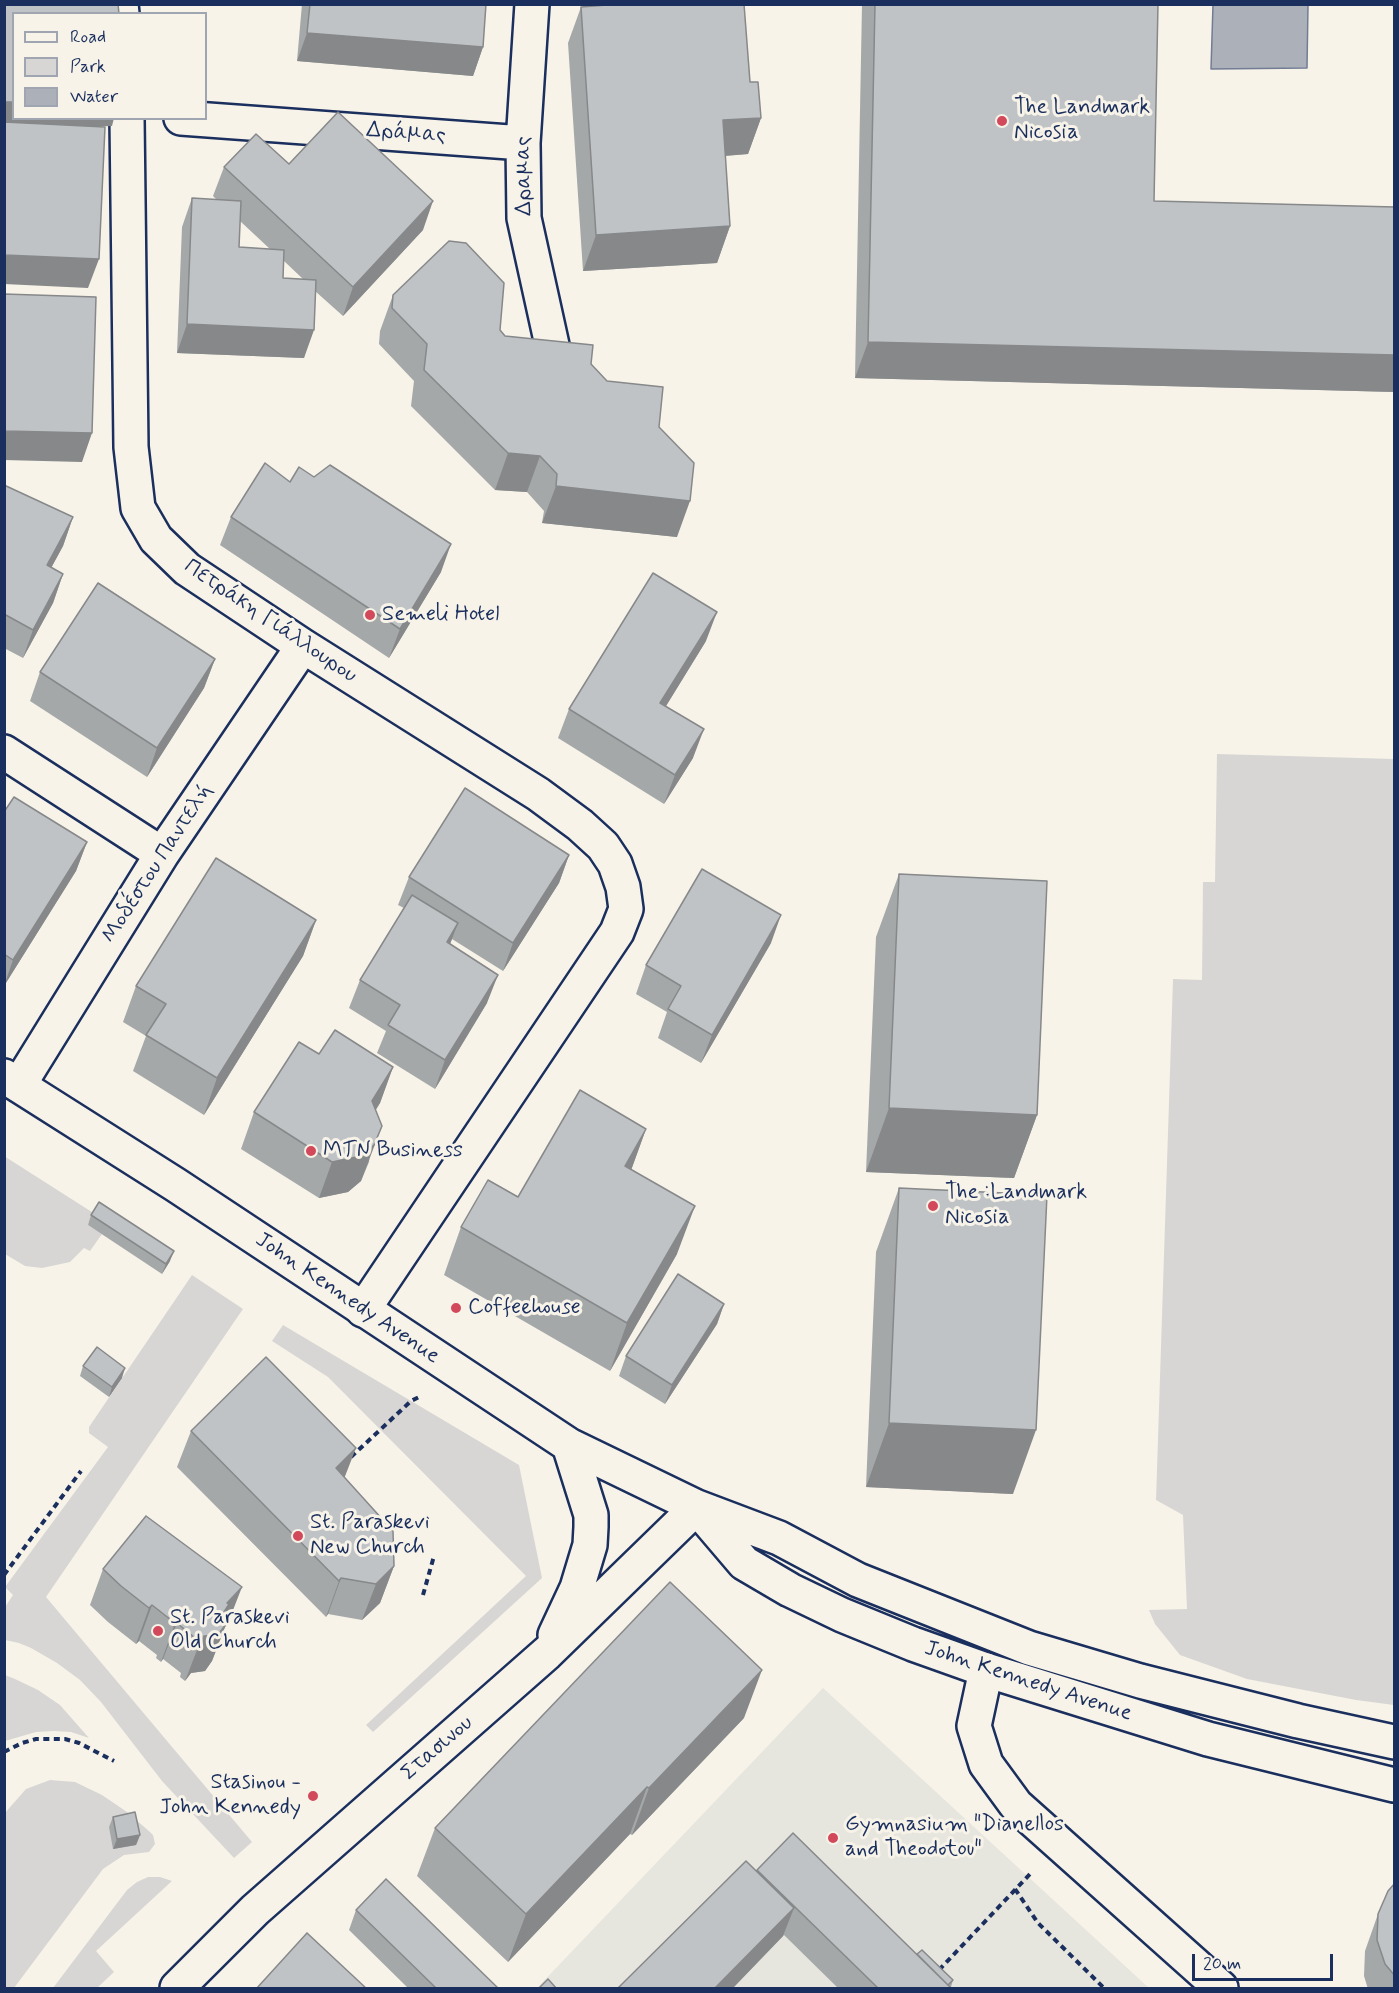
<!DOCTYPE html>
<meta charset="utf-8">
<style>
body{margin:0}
#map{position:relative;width:1399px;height:1993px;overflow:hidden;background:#f7f3e8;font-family:Mynerve,sans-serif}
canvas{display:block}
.frame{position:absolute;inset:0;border:6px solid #1b2f5e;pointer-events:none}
.legend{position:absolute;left:12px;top:12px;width:195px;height:108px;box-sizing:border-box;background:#f7f3e8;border:2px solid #9fa5b1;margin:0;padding:8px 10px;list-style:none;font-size:18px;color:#1b2f5e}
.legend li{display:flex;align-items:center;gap:12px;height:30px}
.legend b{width:30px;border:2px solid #9fa5b1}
.scale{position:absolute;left:1192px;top:1954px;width:141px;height:27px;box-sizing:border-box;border:3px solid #1b2f5e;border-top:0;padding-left:8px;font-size:18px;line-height:21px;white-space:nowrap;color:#1b2f5e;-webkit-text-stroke:4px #f7f3e8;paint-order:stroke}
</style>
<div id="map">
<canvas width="1399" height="1993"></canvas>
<div class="frame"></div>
<ul class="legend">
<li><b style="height:8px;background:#f7f3e8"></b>Road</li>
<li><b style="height:16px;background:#d7d6d4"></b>Park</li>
<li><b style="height:16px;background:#acb0b9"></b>Water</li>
</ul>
<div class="scale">20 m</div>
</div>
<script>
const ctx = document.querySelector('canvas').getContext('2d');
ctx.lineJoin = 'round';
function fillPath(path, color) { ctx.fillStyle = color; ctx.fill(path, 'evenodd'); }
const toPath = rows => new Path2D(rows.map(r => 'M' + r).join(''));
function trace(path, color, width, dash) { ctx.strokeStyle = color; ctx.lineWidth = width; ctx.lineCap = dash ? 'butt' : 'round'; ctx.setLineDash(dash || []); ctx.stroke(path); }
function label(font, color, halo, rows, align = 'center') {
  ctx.font = font + ' Mynerve,sans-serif'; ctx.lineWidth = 6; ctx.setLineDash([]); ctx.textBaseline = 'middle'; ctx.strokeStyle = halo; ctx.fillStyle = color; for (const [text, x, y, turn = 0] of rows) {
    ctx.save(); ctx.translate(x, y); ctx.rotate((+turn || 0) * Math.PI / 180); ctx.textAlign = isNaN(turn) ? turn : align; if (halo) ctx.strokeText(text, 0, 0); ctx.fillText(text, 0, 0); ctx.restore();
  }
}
const built = toPath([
 [823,1688,1149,1988,537,1988]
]);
const green = toPath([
 [1217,754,1394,759,1394,1705,1356,1700,1247,1679,1180,1655,1155,1624,1149,1610,1187,1609,1183,1515,1156,1500,1173,979,1202,980,1203,882,1215,882],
 [4,1156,95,1214,88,1225,102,1234,90,1251,84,1248,70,1262,42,1268,25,1266,5,1254],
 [192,1275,243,1309,46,1597,252,1842,234,1858,162,1781,101,1702,80,1680,57,1663,31,1648,19,1643,5,1640,5,1607,13,1595,5,1587,108,1447,89,1433,89,1427],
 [283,1325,519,1465,542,1578,373,1732,366,1725,526,1576,328,1377,272,1341],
 [5,1675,15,1679,38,1690,60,1705,89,1738,71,1732,54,1731,36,1732,5,1741],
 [50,1780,75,1782,102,1795,127,1812,150,1832,153,1835,155,1844,149,1852,124,1855,103,1869,14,1988,5,1988,6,1963,4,1949,4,1814,26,1789],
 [148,1877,160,1877,172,1881,96,1951,114,1972,97,1988,53,1988,127,1890,137,1882]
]);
const water = toPath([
 [1213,5,1308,5,1307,68,1211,69,1213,5]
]);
const path = toPath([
 [351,1457,411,1401,419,1397],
 [4,1575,81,1471],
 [423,1595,434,1556],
 [4,1752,22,1743,36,1739,65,1739,79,1743,114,1761],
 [1015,1889,1038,1923,1104,1988],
 [939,1970,1031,1873]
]);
const street = toPath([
 [121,4,122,14],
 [532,4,523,143,524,218,552,345],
 [127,118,131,447,138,508,156,539,187,569,303,646,538,794,580,825,603,846,615,864,623,887,626,909,617,932,363,1310],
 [181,118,523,143],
 [4,752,162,854],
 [19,1085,162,854,303,646],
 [986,1670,974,1726,986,1764,1016,1805,1221,1988]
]);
const secondary = toPath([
 [4,1076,176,1185,569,1445,697,1507,779,1538,858,1580,1029,1648,1140,1681,1298,1721,1394,1742],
 [698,1509,744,1563,790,1590,842,1615,913,1644,986,1670,1208,1739,1394,1785],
 [555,1635,577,1588,590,1545,591,1527,591,1515,569,1445],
 [177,1988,255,1910,547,1653,697,1507]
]);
const wall = toPath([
 [302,4,486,4,483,47,473,76,297,61],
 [862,4,1158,4,1154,201,1395,207,1395,392,855,378],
 [581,7,750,82,761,118,748,154,725,156,730,226,717,263,583,271,568,43],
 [289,164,423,230,343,316,315,291,304,358,177,353,182,227,192,198,217,200,213,196,224,167],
 [240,221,270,249,239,247],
 [284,261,303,279,283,278],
 [393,295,500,330,505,336,591,364,607,381,659,427,677,537,542,523,544,511,527,492,495,490,411,406,414,381,379,344,380,331],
 [290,482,441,572,389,658,220,545,231,517],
 [4,485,73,517,63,546,51,568,63,574,53,603,23,658,4,648],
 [706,641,666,706,693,758,664,804,558,738,569,709],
 [215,659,204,688,147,777,30,701,40,672],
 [4,812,87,842,76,871,4,986],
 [569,855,559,883,503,971,452,939,450,944,487,1003,435,1089,377,1053,386,1031,349,1008,360,980,404,908,398,905,409,877],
 [899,874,1037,1115,1014,1178,866,1172,876,937],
 [316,920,303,956,204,1115,133,1071,146,1036,123,1022,136,986],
 [771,943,701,1063,658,1038,667,1012,636,994,646,965],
 [319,1054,393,1067,380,1103,375,1110,369,1162,361,1181,348,1192,319,1198,241,1149,254,1112],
 [646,1129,631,1170,677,1254,610,1371,444,1275,461,1227],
 [899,1188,1013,1494,866,1487,876,1252],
 [91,1215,170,1261,162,1274,88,1225],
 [724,1304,717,1324,665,1404,619,1376,626,1356],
 [83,1366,122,1378,109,1397,80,1376],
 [191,1431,345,1478,394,1566,380,1603,362,1620,328,1614,326,1617,177,1467],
 [103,1569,228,1623,225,1627,212,1661,205,1671,191,1673,185,1681,180,1677,181,1673,163,1659,161,1662,156,1658,157,1655,139,1641,136,1644,108,1622,90,1605],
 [744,1718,632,1835,630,1834,508,1962,417,1876,435,1828],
 [113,1817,140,1835,136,1845,113,1849,109,1827],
 [757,1870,917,1954,953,1980,951,1987,952,1989,839,1989,784,1935,732,1989,617,1989],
 [1395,1883,1395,1989,1368,1989,1364,1976,1365,1951,1378,1914],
 [356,1910,499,1989,409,1989,349,1930]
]);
const shadedWall = toPath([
 [307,33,483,47,473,76,297,61],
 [4,102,14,102,14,118,114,118,112,126,4,130],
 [761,118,748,154,709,157,723,120],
 [433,201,423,230,343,316,353,287],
 [730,226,717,263,583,271,596,235],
 [4,255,99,259,88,288,4,284],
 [187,324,314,330,304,358,177,353],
 [868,342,1395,355,1395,392,855,378],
 [4,431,92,433,82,462,4,460],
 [508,453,540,456,527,492,495,490],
 [556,486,690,501,677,537,542,523],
 [73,517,63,546,37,594,47,565],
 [451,544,441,572,389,658,400,629],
 [63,574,53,603,23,658,33,630],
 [717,612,706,641,650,732,660,703],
 [215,659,204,688,147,777,157,748],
 [704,729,693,758,664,804,675,775],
 [87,842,76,871,4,986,13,960],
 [569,855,559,883,503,971,513,943],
 [781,915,771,943,701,1063,712,1035],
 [316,920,303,956,204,1115,217,1078],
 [458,923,447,952,447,942],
 [498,975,487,1003,435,1089,445,1060],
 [393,1067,380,1103,359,1138,372,1101],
 [889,1108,1037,1115,1014,1178,866,1172],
 [382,1126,361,1181,348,1192,319,1198,332,1162],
 [646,1129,629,1176,625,1166],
 [695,1206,677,1254,610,1371,627,1323],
 [174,1251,170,1261,162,1274,166,1264],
 [724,1304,717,1324,665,1404,672,1385],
 [125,1368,122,1378,109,1397,112,1387],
 [889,1423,1036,1430,1013,1494,866,1487],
 [356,1448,342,1484,336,1468],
 [394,1566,380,1603,362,1620,376,1584],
 [341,1578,328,1614,326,1617,339,1581],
 [242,1587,228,1623,225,1627,212,1661,205,1671,191,1673,185,1681,199,1645,227,1603],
 [152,1605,139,1641,136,1644,149,1608],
 [177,1623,163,1659,161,1662,174,1626],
 [762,1670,744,1718,632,1835,649,1788],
 [647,1787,630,1834,508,1962,526,1914],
 [140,1835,136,1845,113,1849,117,1839],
 [794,1908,783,1936,732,1989,714,1989]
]);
const building = toPath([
 [4,4,118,4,119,14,14,14,14,102,4,102,4,4],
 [310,4,486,4,483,47,307,33,310,4],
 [620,4,744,4,750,82,758,82,761,118,723,120,730,226,596,235,581,7,620,4],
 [875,4,1158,4,1154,201,1395,207,1395,355,868,342,875,4],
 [338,112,433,201,353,287,224,167,256,134,289,164,338,112],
 [4,122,105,127,99,259,4,255,4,122],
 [192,198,241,201,239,247,284,250,283,278,316,280,314,330,187,324,192,198],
 [449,241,466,243,504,283,500,330,505,336,593,345,591,364,607,381,663,387,659,427,694,463,690,501,556,486,557,474,540,456,508,453,424,370,427,344,392,308,393,295,449,241],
 [4,294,96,297,92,433,4,431,4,294],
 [265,463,290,482,299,467,314,477,330,465,451,544,400,629,231,517,265,463],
 [4,485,73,517,47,565,63,574,33,630,4,614,4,485],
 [653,573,717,612,660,703,704,729,675,775,569,709,653,573],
 [98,583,215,659,157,748,40,672,98,583],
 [465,788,569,855,513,943,409,877,465,788],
 [14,797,87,842,13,960,4,954,4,812,14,797],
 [216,858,316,920,217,1078,146,1035,166,1004,136,986,216,858],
 [702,869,781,915,712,1035,668,1009,681,986,646,965,702,869],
 [899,874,1047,881,1037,1115,889,1108,899,874],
 [412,895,458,923,447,942,498,975,445,1060,388,1025,400,1005,360,980,412,895],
 [335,1030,393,1067,372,1101,382,1126,374,1145,361,1156,332,1162,254,1112,299,1042,319,1054,335,1030],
 [580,1090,646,1129,625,1166,695,1206,627,1323,461,1227,488,1180,518,1197,580,1090],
 [899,1188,1047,1195,1036,1430,889,1423,899,1188],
 [99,1202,174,1251,166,1264,91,1215,99,1202],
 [678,1274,724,1304,672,1385,626,1356,678,1274],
 [97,1347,125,1368,112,1387,83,1366,97,1347],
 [266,1357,356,1448,336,1468,393,1531,394,1566,376,1584,341,1578,339,1581,191,1431,266,1357],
 [146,1516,242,1587,227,1603,229,1604,224,1612,226,1624,218,1635,204,1636,199,1645,193,1640,195,1638,177,1623,174,1626,169,1622,171,1620,152,1605,149,1608,121,1586,103,1569,146,1516],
 [670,1582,762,1670,649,1788,647,1787,526,1914,435,1828,670,1582],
 [135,1812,140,1835,117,1839,113,1817,135,1812],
 [793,1833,952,1989,879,1989,757,1870,793,1833],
 [746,1861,794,1908,714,1989,617,1989,746,1861],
 [386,1879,499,1989,437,1989,356,1910,386,1879],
 [1395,1883,1395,1976,1385,1964,1377,1940,1378,1914,1388,1891,1395,1883],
 [307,1933,367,1989,256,1989,307,1933],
 [922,1950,953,1980,948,1985,917,1954,922,1950],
 [548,1979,557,1989,538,1989,548,1979]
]);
const markers = [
 [1002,121,6,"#d1495b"],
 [370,615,6,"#d1495b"],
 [311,1151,6,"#d1495b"],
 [933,1206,6,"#d1495b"],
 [456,1308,6,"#d1495b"],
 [298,1536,6,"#d1495b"],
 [158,1631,6,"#d1495b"],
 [313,1796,6,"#d1495b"],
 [833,1838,6,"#d1495b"]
];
const poiNames = [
 ["The Landmark",1014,108],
 ["Nicosia",1014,133],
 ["Semeli Hotel",382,615],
 ["MTN Business",323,1151],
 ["The :Landmark",945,1193],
 ["Nicosia",945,1218],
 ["Coffeehouse",468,1308],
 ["St. Paraskevi",310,1523],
 ["New Church",310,1548],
 ["St. Paraskevi",170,1618],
 ["Old Church",170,1643],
 ["Stasinou -",301,1783,"right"],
 ["John Kennedy",301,1808,"right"],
 ["Gymnasium \"Dianellos",845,1825],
 ["and Theodotou\"",845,1850]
];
const streetNames = [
 ["Δράμας",406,134,4],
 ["Δραμας",525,176,-91],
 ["Πετράκη Γιάλλουρου",270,622,34],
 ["Μοδέστου Παντελή",158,864,-57],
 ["John Kennedy Avenue",347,1299,34],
 ["John Kennedy Avenue",1028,1682,18],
 ["Στασινου",438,1749,-41]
];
fillPath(built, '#e6e5de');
fillPath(green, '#d7d6d4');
fillPath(water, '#acb0b9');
trace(water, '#727c95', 1.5);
trace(street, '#1b2f5e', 38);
trace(secondary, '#1b2f5e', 38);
trace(path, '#1b2f5e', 4, [6, 4.5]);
trace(street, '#f7f3e8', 33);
trace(secondary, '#f7f3e8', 33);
fillPath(wall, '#a5a8a9');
fillPath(shadedWall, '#86888a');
fillPath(building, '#c0c3c5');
trace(building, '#86888a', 1.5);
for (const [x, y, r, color] of markers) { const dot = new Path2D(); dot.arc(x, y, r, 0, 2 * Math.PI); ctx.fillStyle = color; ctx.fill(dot); trace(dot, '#f7f3e8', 2); }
label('22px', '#1b2f5e', '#f7f3e8', poiNames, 'left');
label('22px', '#1b2f5e', '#f7f3e8', streetNames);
</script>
